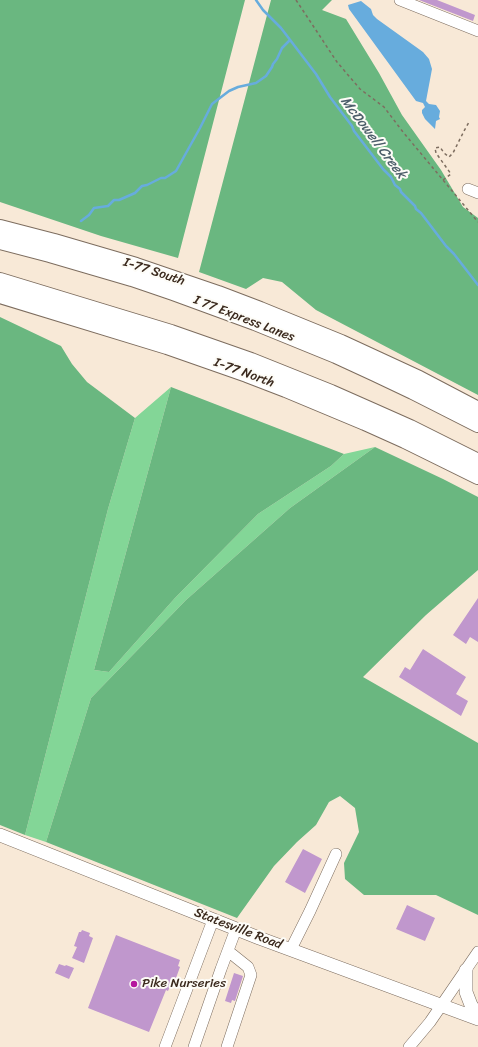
<!DOCTYPE html>
<style>
body{margin:0}
canvas{display:block;background:#f8e9d7}
</style>
<canvas width="478" height="1047"></canvas>
<script>
const ctx = document.querySelector('canvas').getContext('2d');
ctx.lineJoin = 'round';
function fillPath(path, color) { ctx.fillStyle = color; ctx.fill(path, 'evenodd'); }
const toPath = rows => new Path2D(rows.map(r => 'M' + r).join(''));
function trace(path, color, width, dash) { ctx.strokeStyle = color; ctx.lineWidth = width; ctx.lineCap = dash ? 'butt' : 'round'; ctx.setLineDash(dash || []); ctx.stroke(path); }
function label(font, color, halo, rows, align = 'center') {
  ctx.font = font + ' Sriracha,sans-serif'; ctx.lineWidth = 4; ctx.setLineDash([]); ctx.textBaseline = 'middle'; ctx.strokeStyle = halo; ctx.fillStyle = color; for (const [text, x, y, turn = 0] of rows) {
    ctx.save(); ctx.translate(x, y); ctx.rotate((+turn || 0) * Math.PI / 180); ctx.textAlign = isNaN(turn) ? turn : align; if (halo) ctx.strokeText(text, 0, 0); ctx.fillText(text, 0, 0); ctx.restore();
  }
}
const green = toPath([
 [171,387,94,670,109,672,175,598,258,514,331,466,344,454,375,447,290,508,186,600,91,698,46,842,25,835,108,509,135,418]
]);
const forest = toPath([
 [0,0,245,0,178,258,101,236,0,202],
 [271,0,332,0,322,10,346,19,379,73,402,115,441,170,463,207,478,218,478,395,316,310,282,282,263,278,246,289,199,272],
 [0,317,61,346,72,364,87,382,135,418,108,509,25,835,0,825],
 [171,387,344,454,331,466,258,514,175,598,109,672,94,670],
 [375,447,443,479,478,497,478,570,426,615,363,677,478,743,478,915,436,895,364,895,345,879,344,863,359,832,355,808,340,796,329,802,316,825,297,842,274,866,237,918,46,842,91,698,186,600,290,508]
]);
const water = toPath([
 [361,1,371,9,373,15,377,19,423,52,429,59,432,69,426,101,429,104,436,105,440,111,439,117,440,119,436,121,435,129,425,119,422,113,422,110,425,107,423,103,416,101,349,9,348,5]
]);
const stream = toPath([
 [256,0,263,10,281,28,316,74,330,97,352,126,354,131,383,169,391,177,395,185,400,189,401,192,415,206,416,209,421,213,446,246,454,254,478,285],
 [81,221,89,215,94,208,108,206,114,200,119,200,135,193,142,186,147,185,161,178,165,178,176,171,200,128,212,104,229,91,238,87,256,83,266,76,272,67,273,64,277,59,282,48,290,40]
]);
const building = toPath([
 [419,0,437,0,475,15,473,21],
 [478,598,478,642,470,637,466,644,453,635],
 [423,649,466,677,456,694,468,701,461,716,399,677,405,667,410,670],
 [303,849,322,859,305,893,285,882],
 [407,905,435,918,425,941,396,929],
 [82,930,90,933,89,936,93,938,84,963,72,958,77,947,74,946,79,932,81,932],
 [116,935,180,960,178,966,180,967,176,978,174,977,168,991,166,990,149,1032,88,1008],
 [59,964,65,966,66,965,74,968,69,979,55,973],
 [234,973,243,976,235,1001,232,1000,231,1003,225,1001]
]);
const path = toPath([
 [296,0,337,62,360,89,384,107,403,132,478,222],
 [443,180,451,174,436,153,435,148,440,147,444,153,449,157,453,153,464,131,469,122]
]);
const minor = toPath([
 [400,0,478,31],
 [468,189,478,193],
 [291,949,310,911,336,854],
 [165,1047,213,920],
 [194,1047,221,969,236,929],
 [227,1047,251,975,248,967,228,951],
 [409,1047,430,1022,478,952]
]);
const major = toPath([
 [0,835,259,938,478,1019],
 [466,970,466,992,471,1005,478,1015]
]);
const highway = toPath([
 [0,228,54,242,136,266,218,294,260,310,341,343,419,379,478,410],
 [0,241,50,254,132,278,173,292,255,322,336,355,375,373,413,391,478,424],
 [0,281,171,333,251,361,331,393,374,412,410,428,478,462],
 [0,295,167,346,247,374,286,389,365,422,405,440,478,476]
]);
const markers = [
 [134,984,4,"#b5179e"]
];
const streetNames = [
 ["I-77 South",154,272,18],
 ["I 77 Express Lanes",244,319,21],
 ["I-77 North",244,373,20],
 ["Statesville Road",238,929,21]
];
const poiNames = [
 ["Pike Nurseries",142,984]
];
const waterNames = [
 ["McDowell Creek",373,138,53]
];
fillPath(green, '#83d697');
fillPath(forest, '#6ab780');
fillPath(water, '#67acdd');
trace(stream, '#67acdd', 2.5);
fillPath(building, '#c097cd');
trace(minor, '#7d6d5f', 12);
trace(major, '#7d6d5f', 14);
trace(highway, '#7d6d5f', 18);
trace(path, '#7d6d5f', 1.5, [3, 3]);
trace(minor, '#fff', 11);
trace(major, '#fff', 13);
trace(highway, '#fff', 16);
for (const [x, y, r, color] of markers) { const dot = new Path2D(); dot.arc(x, y, r, 0, 2 * Math.PI); ctx.fillStyle = color; ctx.fill(dot); trace(dot, '#fdfcf7', 1.5); }
label('13px', '#3b2a1e', '#fdfcf7', streetNames);
label('13px', '#3b2a1e', '#fdfcf7', poiNames, 'left');
label('italic 14px', '#4d5e6a', '#fdfcf7', waterNames);
</script>
